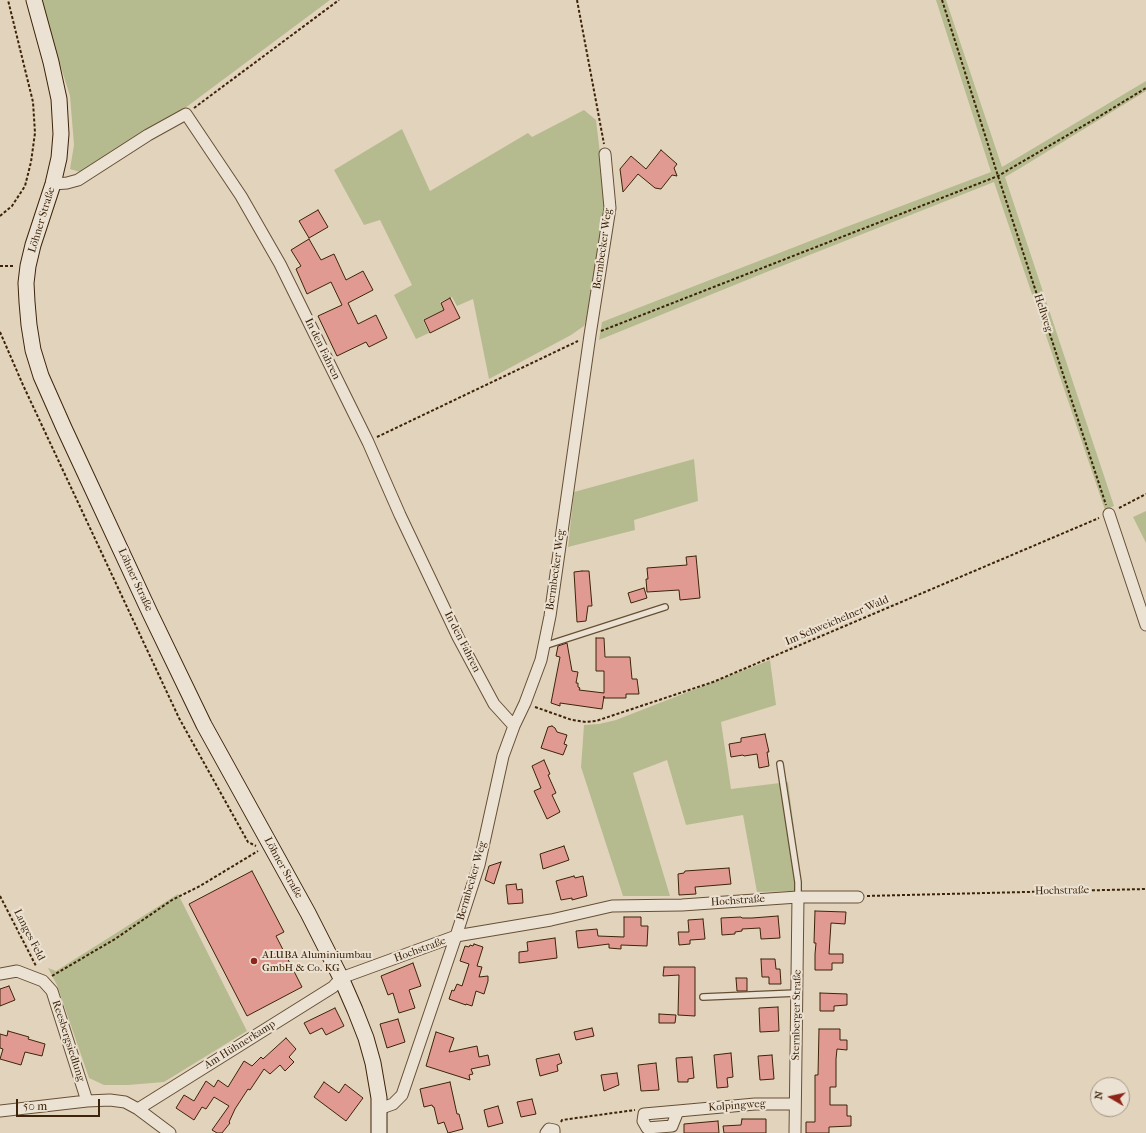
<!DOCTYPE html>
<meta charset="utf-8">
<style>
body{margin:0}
#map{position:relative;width:1146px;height:1133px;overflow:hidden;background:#e2d3bc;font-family:"IM FELL French Canon",serif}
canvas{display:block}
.north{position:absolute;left:1090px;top:1077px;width:40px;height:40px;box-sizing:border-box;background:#ece2d3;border:1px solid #a69682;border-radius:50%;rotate:279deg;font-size:11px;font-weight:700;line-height:16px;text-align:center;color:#3d2408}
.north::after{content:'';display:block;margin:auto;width:14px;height:18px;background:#8f2418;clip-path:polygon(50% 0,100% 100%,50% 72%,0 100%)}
.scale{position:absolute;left:16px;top:1099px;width:84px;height:18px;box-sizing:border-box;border:2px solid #3d2408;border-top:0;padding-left:5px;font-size:12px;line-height:14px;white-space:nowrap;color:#3d2408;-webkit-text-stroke:3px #ece2d3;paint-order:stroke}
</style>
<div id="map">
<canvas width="1146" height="1133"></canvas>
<div class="north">N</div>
<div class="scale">50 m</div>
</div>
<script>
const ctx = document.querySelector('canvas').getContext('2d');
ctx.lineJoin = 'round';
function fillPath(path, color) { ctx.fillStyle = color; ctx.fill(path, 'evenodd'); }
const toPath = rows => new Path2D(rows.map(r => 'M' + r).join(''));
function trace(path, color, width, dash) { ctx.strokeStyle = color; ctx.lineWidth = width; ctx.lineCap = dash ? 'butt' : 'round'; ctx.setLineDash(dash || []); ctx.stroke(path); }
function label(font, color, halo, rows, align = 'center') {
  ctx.font = font + ' "IM FELL French Canon",serif'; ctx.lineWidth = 4; ctx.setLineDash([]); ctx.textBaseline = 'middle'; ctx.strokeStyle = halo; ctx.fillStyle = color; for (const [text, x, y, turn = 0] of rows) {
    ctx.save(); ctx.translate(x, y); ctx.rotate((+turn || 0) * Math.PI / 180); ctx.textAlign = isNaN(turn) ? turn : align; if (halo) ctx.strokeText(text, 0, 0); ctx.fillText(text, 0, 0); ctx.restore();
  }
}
const green = toPath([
 [40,0,330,0,181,111,80,172,70,169,74,145,70,96],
 [936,0,946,0,1002,167,1146,81,1146,91,1022,167,1005,177,1114,506,1105,510,994,182,769,271,599,340,602,322,846,227,991,172],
 [584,110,596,120,606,203,591,308,584,326,571,335,489,379,473,299,457,306,452,297,440,302,444,310,423,320,429,333,416,339,394,295,412,285,380,220,364,225,334,170,402,129,430,191,528,133,532,137],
 [694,459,698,501,634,520,635,530,568,547,574,492],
 [1146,511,1146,543,1133,517],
 [770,660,776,705,721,722,731,789,788,782,802,891,757,892,743,815,686,825,667,760,633,773,670,896,623,896,581,767,584,725,599,724,616,720],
 [178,894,247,1031,164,1082,128,1085,104,1085,89,1078,57,985,48,968,56,971]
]);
const building = toPath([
 [661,150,677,164,674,168,677,176,672,175,661,189,655,188,638,174,623,192,620,169,631,156,646,169,661,150],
 [318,210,328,227,309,238,299,221,318,210],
 [309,239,321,260,334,254,346,280,363,271,373,290,348,303,358,324,376,315,387,338,369,347,366,342,337,356,318,316,342,305,331,282,307,294,296,269,301,266,291,250,309,239],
 [450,298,460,318,430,333,424,320,444,310,441,303,450,298],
 [696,556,700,598,680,600,679,590,647,592,646,579,648,579,647,568,687,565,686,557,696,556],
 [582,571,589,571,592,606,588,606,586,621,577,622,574,572,582,571],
 [644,588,647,598,631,603,628,593,644,588],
 [596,638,604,638,605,657,630,657,632,679,637,679,639,694,626,694,626,698,604,698,604,696,602,709,560,703,560,706,551,703,560,657,556,656,558,646,567,643,572,671,578,672,576,683,578,683,578,687,580,688,579,690,604,693,604,671,596,671,596,638],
 [552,726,555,728,557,732,567,735,564,744,567,745,563,755,541,748,548,727,552,726],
 [765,734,769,752,767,752,769,766,759,768,757,754,744,756,743,755,731,757,729,744,741,742,741,738,765,734],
 [544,760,550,774,548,775,556,793,552,795,560,812,547,819,534,791,541,788,532,766,544,760],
 [564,846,569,860,543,869,540,854,564,846],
 [501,862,494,884,485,880,489,866,501,862],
 [729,868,731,884,695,887,696,894,679,895,678,874,684,873,685,871,729,868],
 [252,871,284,932,276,936,302,987,247,1016,189,904,252,871],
 [574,876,575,878,583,876,587,896,572,900,572,898,561,900,556,881,574,876],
 [516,884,517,890,522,889,523,903,508,904,506,885,516,884],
 [815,911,846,912,845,924,831,923,829,954,843,954,843,963,832,963,832,970,815,970,815,954,816,943,814,943,815,911],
 [778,916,780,938,761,939,760,928,742,929,742,931,735,932,735,934,722,935,721,918,741,917,742,918,752,918,778,916],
 [624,917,641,917,641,926,648,926,647,946,621,945,621,949,609,948,609,944,578,948,576,931,597,929,598,936,624,937,624,917],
 [703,919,705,939,690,940,690,944,679,945,678,932,689,932,688,920,703,919],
 [555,938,557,958,519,963,519,952,528,951,527,942,555,938],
 [474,944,483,947,477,966,482,967,479,977,488,976,488,981,484,994,476,991,472,1006,466,1004,466,1005,449,999,452,990,454,991,457,984,462,986,469,964,460,961,465,946,469,947,470,945,473,946,474,944],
 [761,959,775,959,776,969,780,969,781,984,769,984,769,977,762,977,761,959],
 [413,963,421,986,409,990,415,1008,399,1013,393,993,388,995,381,976,413,963],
 [664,967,695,967,695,1016,678,1015,679,975,663,976,664,967],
 [736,978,747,978,747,991,737,991,736,978],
 [9,986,15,1000,0,1006,0,989,9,986],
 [820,993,847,994,847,1005,834,1006,834,1011,820,1011,820,993],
 [778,1007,779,1031,760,1032,759,1008,778,1007],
 [335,1008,344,1026,326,1035,322,1028,310,1034,304,1023,335,1008],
 [659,1014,676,1015,675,1023,659,1023,659,1014],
 [398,1019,405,1042,387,1048,380,1024,398,1019],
 [592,1028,594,1036,576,1040,574,1032,592,1028],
 [819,1029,840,1029,840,1040,847,1040,847,1050,837,1049,836,1059,836,1087,830,1087,830,1105,847,1105,847,1116,851,1116,851,1126,829,1127,829,1133,806,1133,806,1122,815,1122,815,1075,818,1075,819,1029],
 [8,1031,29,1037,28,1039,45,1044,42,1056,25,1052,21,1065,0,1059,3,1049,0,1048,0,1034,7,1036,8,1031],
 [436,1032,454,1038,449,1052,477,1046,479,1057,488,1055,490,1065,471,1069,473,1074,469,1075,470,1080,426,1066,436,1032],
 [286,1038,296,1049,289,1057,294,1062,285,1071,280,1065,270,1074,264,1069,250,1090,248,1089,235,1109,229,1122,230,1123,222,1133,217,1133,212,1130,229,1106,214,1097,206,1109,202,1107,194,1120,176,1108,184,1095,194,1101,206,1081,214,1087,218,1080,228,1087,244,1061,252,1066,261,1057,263,1059,286,1038],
 [731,1053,733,1077,727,1078,728,1087,717,1088,714,1055,731,1053],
 [559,1054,562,1063,557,1065,558,1071,540,1076,536,1059,559,1054],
 [772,1055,774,1079,760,1080,758,1056,772,1055],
 [692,1057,694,1078,688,1079,688,1082,678,1082,676,1058,692,1057],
 [656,1063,659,1090,641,1091,638,1065,656,1063],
 [617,1073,619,1085,604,1091,601,1075,617,1073],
 [324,1082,339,1093,345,1084,363,1098,346,1121,314,1097,324,1082],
 [450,1082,457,1114,459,1114,463,1129,448,1133,444,1122,438,1124,434,1107,433,1107,432,1105,424,1107,420,1089,450,1082],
 [532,1099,536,1114,521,1117,517,1102,532,1099],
 [498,1106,503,1123,488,1127,484,1110,498,1106],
 [742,1119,766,1119,766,1133,724,1133,723,1126,741,1125,742,1119],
 [718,1121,719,1133,684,1133,684,1124,718,1121]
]);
const path = toPath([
 [577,0,604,144],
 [942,0,998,176,1106,505],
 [194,108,339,0],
 [0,216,12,206,25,186,31,162,35,133,33,102,8,0],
 [0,266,15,266],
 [601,331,998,176,1100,116,1146,88],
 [0,332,23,385,179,718,248,842,256,846],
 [377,437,578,341],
 [1119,508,1146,494],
 [535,707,572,720,586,722,596,721,713,682,1099,518],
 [0,896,36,966],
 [867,896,1146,889],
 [52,976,115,939,172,900,200,886,258,851],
 [561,1122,562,1120,635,1110]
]);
const service = toPath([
 [544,646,665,607],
 [780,764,798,882,798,897],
 [703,997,797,993]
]);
const minor = toPath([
 [53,184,67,183,78,180,148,135,186,114,241,196,280,264,368,442,400,515,458,637,494,704,514,726],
 [1109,514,1146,625],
 [0,974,17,971,43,981,52,991,87,1101],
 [138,1109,333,987,341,978,456,936,551,920,612,906,682,905,798,897,858,897],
 [379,1109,393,1104,402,1095,456,936,479,865,503,756,514,726,525,703,541,660,550,616,590,335,610,208,605,154],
 [0,1111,87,1101,110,1100,125,1102,138,1109,170,1133],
 [678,1111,672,1126,647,1128,643,1121,644,1114,678,1111,755,1104,795,1104],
 [546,1133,549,1129,554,1130,554,1133],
 [795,1133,798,897]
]);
const secondary = toPath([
 [34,0,51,62,59,99,61,134,59,158,53,184,33,245,28,266,26,283,27,302,29,325,33,350,41,376,64,428,150,613,204,725,308,913,341,978,355,1010,366,1038,373,1063,379,1098,379,1133]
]);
const markers = [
 [254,961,4,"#8f2418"]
];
const streetNames = [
 ["Löhner Straße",42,220,-73],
 ["Bermbecker Weg",603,249,-82],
 ["Hellweg",1043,313,72],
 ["In den Fahren",322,349,64],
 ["Bermbecker Weg",556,570,-82],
 ["Löhner Straße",135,580,65],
 ["Im Schweichelner Wald",837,621,-23],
 ["In den Fahren",462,642,63],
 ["Löhner Straße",283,868,61],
 ["Bermbecker Weg",472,881,-74],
 ["Hochstraße",1062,891,-1],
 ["Hochstraße",738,901,-4],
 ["Langes Feld",29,935,63],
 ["Hochstraße",420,950,-20],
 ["Sternberger Straße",797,1015,-89],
 ["Reesbergsiedlung",68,1041,72],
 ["Am Hühnerkamp",240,1045,-32],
 ["Kolpingweg",737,1106,-4]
];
const poiNames = [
 ["ALUBA Aluminiumbau",262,955],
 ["GmbH & Co. KG",262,968]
];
fillPath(green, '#b6bb8f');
fillPath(building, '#e19a92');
trace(building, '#3d2408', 1);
trace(service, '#665035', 8);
trace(minor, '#665035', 13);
trace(secondary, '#3d2408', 17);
trace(path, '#3d2408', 2, [3, 2]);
trace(service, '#ece2d3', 5.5);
trace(minor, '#ece2d3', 11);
trace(secondary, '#ece2d3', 15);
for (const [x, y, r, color] of markers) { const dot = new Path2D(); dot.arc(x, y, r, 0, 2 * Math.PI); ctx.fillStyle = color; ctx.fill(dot); trace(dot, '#ece2d3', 1.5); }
label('11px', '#3d2408', '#ece2d3', streetNames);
label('11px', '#3d2408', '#ece2d3', poiNames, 'left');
</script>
